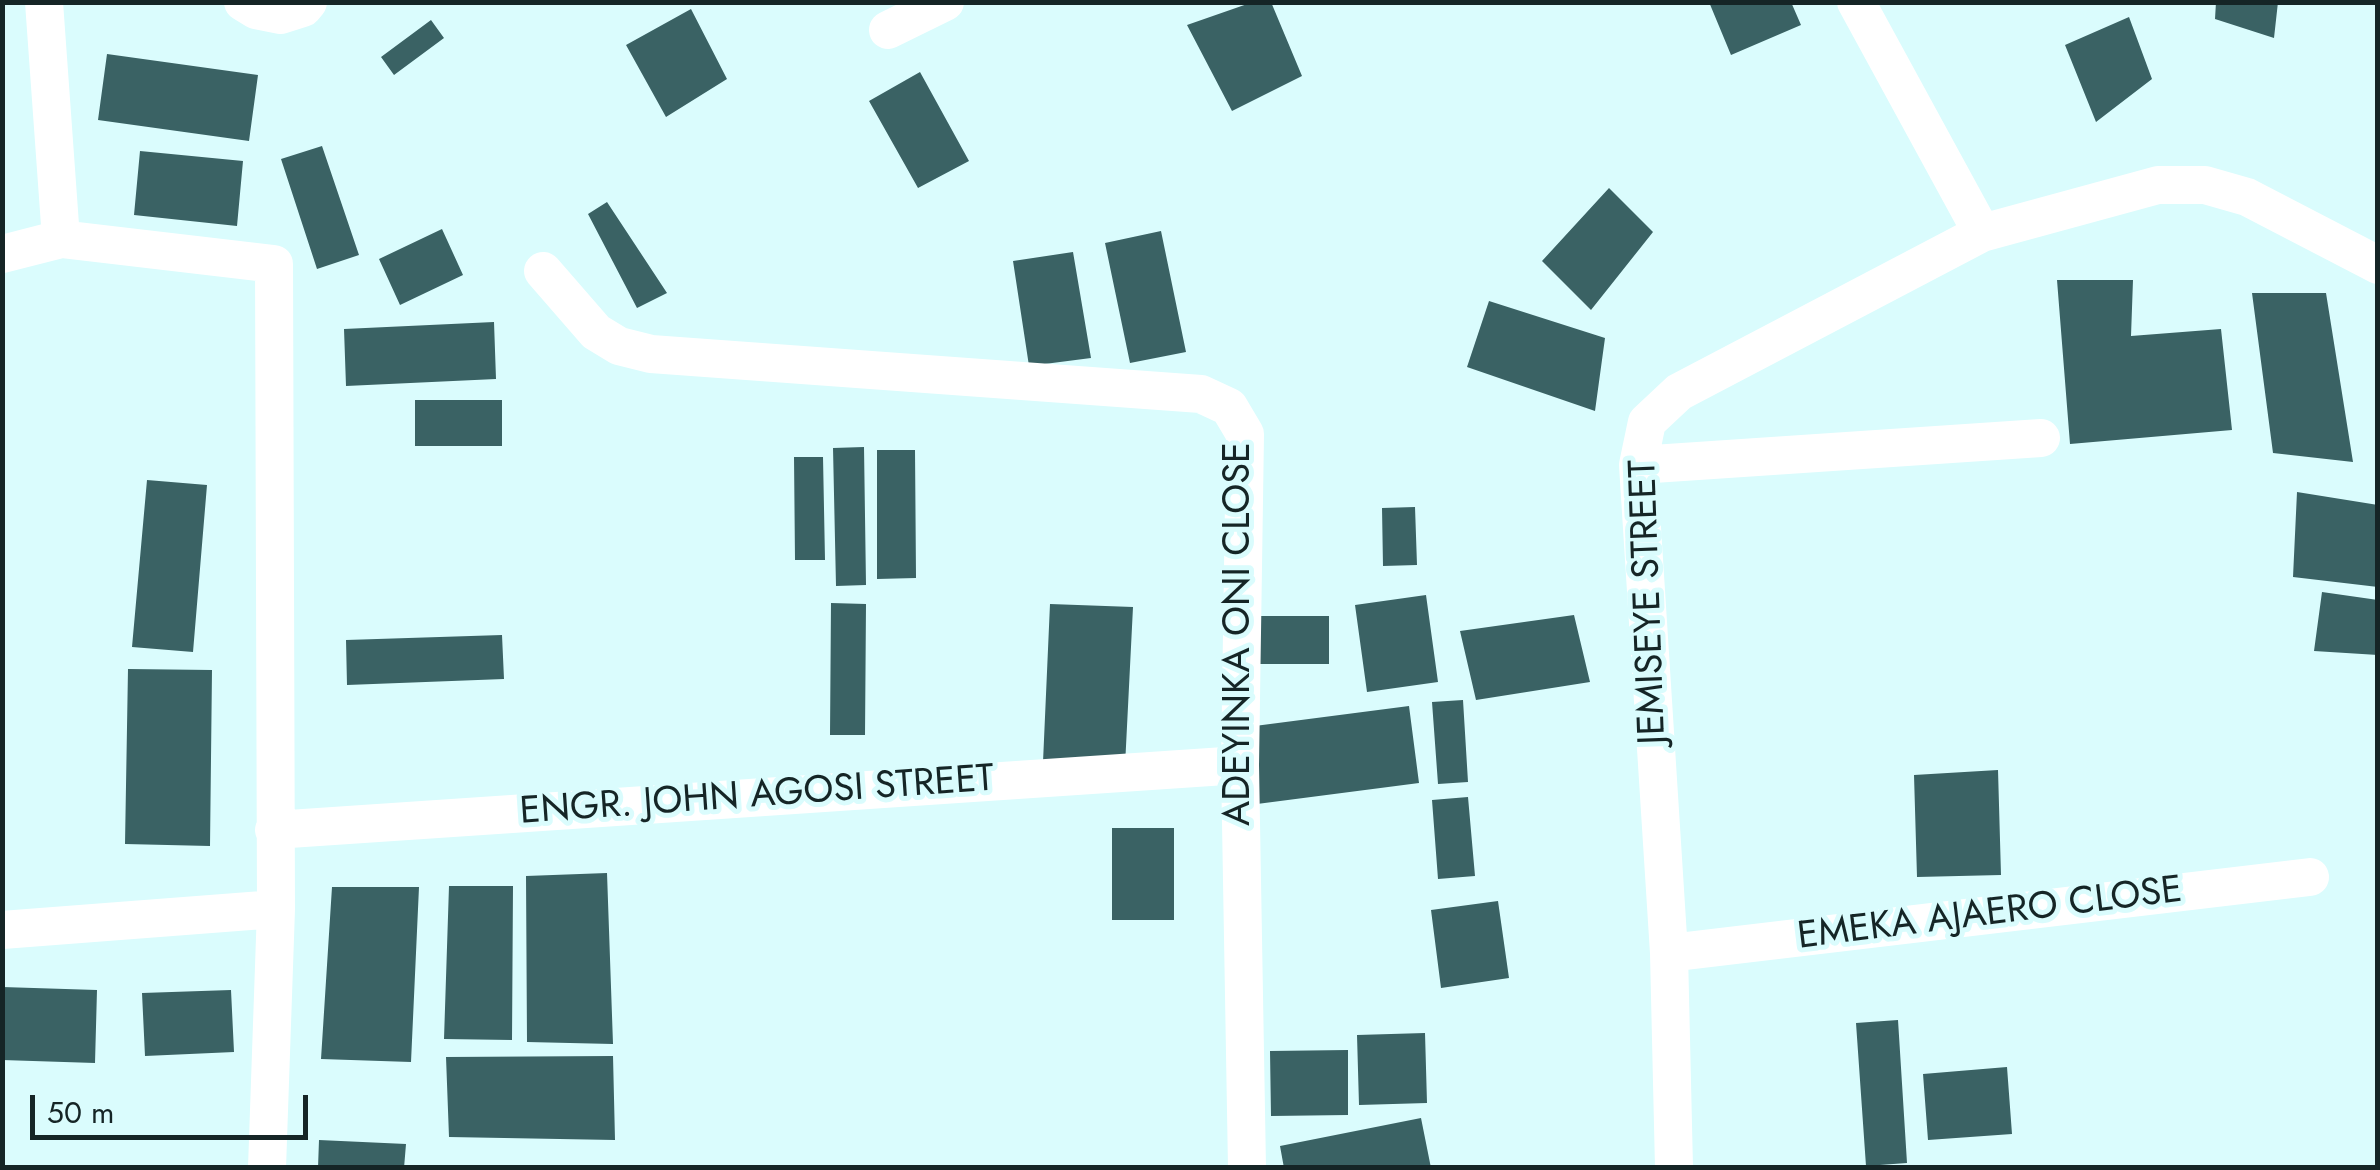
<!DOCTYPE html>
<style>
body{margin:0}
#map{position:relative;width:2380px;height:1170px;overflow:hidden;background:#dafcfd;font-family:Jost,sans-serif}
canvas{display:block}
.frame{position:absolute;inset:0;border:5px solid #152526;pointer-events:none}
.scale{position:absolute;left:30px;top:1095px;width:278px;height:45px;box-sizing:border-box;border:5px solid #152526;border-top:0;padding-left:12px;font-size:30px;line-height:35px;white-space:nowrap;color:#152526;-webkit-text-stroke:8px #dafcfd;paint-order:stroke}
</style>
<div id="map">
<canvas width="2380" height="1170"></canvas>
<div class="frame"></div>
<div class="scale">50 m</div>
</div>
<script>
const ctx = document.querySelector('canvas').getContext('2d');
ctx.lineJoin = 'round';
function fillPath(path, color) { ctx.fillStyle = color; ctx.fill(path, 'evenodd'); }
const toPath = rows => new Path2D(rows.map(r => 'M' + r).join(''));
function trace(path, color, width, dash) { ctx.strokeStyle = color; ctx.lineWidth = width; ctx.lineCap = dash ? 'butt' : 'round'; ctx.setLineDash(dash || []); ctx.stroke(path); }
function label(font, color, halo, rows, align = 'center') {
  ctx.font = font + ' Jost,sans-serif'; ctx.lineWidth = 10; ctx.setLineDash([]); ctx.textBaseline = 'middle'; ctx.strokeStyle = halo; ctx.fillStyle = color; for (const [text, x, y, turn = 0] of rows) {
    ctx.save(); ctx.translate(x, y); ctx.rotate((+turn || 0) * Math.PI / 180); ctx.textAlign = isNaN(turn) ? turn : align; if (halo) ctx.strokeText(text, 0, 0); ctx.fillText(text, 0, 0); ctx.restore();
  }
}
const building = toPath([
 [1253,2,1271,2,1302,76,1232,111,1187,25],
 [1709,2,1791,2,1801,25,1731,55],
 [2216,2,2278,2,2274,38,2215,19],
 [691,9,727,79,666,117,626,45],
 [2129,17,2152,79,2096,122,2065,45],
 [431,20,444,38,394,75,381,57],
 [107,54,258,75,249,141,98,120],
 [920,72,969,161,918,188,869,101],
 [322,146,359,255,317,269,281,159],
 [140,151,243,161,237,226,134,215],
 [1609,188,1653,232,1591,310,1542,261],
 [607,202,667,293,637,308,588,214],
 [442,229,463,275,400,305,379,259],
 [1161,231,1186,352,1130,363,1105,243],
 [1073,252,1091,358,1029,366,1013,261],
 [2057,280,2133,280,2131,336,2221,329,2232,430,2070,444],
 [2252,293,2326,293,2353,462,2273,453],
 [1489,301,1605,338,1595,411,1467,367],
 [494,322,496,379,346,386,344,329],
 [415,400,502,400,502,446,415,446],
 [864,447,866,585,836,586,833,448],
 [877,450,915,450,916,578,877,579],
 [794,457,823,457,825,560,795,560],
 [147,480,207,485,193,652,132,647],
 [2297,492,2378,505,2378,587,2293,577],
 [1415,507,1417,565,1383,566,1382,508],
 [2322,592,2378,600,2378,655,2314,651],
 [1426,595,1438,682,1367,692,1355,605],
 [831,603,866,604,865,735,830,735],
 [1050,604,1133,607,1125,766,1043,762],
 [1574,615,1590,682,1476,700,1460,631],
 [1257,616,1329,616,1329,664,1257,664],
 [502,635,504,679,347,685,346,640],
 [128,669,212,670,210,846,125,844],
 [1463,700,1468,782,1438,784,1432,702],
 [1409,706,1419,783,1257,804,1247,727],
 [1998,770,2001,875,1917,877,1914,775],
 [1468,797,1475,876,1438,879,1432,800],
 [1112,828,1174,828,1174,920,1112,920],
 [607,873,613,1044,527,1042,526,876],
 [449,886,513,886,512,1040,444,1039],
 [332,887,419,887,411,1062,321,1059],
 [1498,901,1509,978,1441,988,1431,910],
 [2,987,97,990,95,1063,2,1060],
 [231,990,234,1052,145,1056,142,993],
 [1898,1020,1907,1163,1866,1166,1856,1023],
 [1425,1033,1427,1103,1359,1105,1357,1035],
 [1348,1050,1348,1115,1271,1116,1270,1051],
 [613,1056,615,1140,449,1137,446,1057],
 [2007,1067,2012,1134,1928,1140,1923,1074],
 [1421,1118,1431,1168,1284,1168,1280,1146],
 [319,1140,406,1144,404,1168,318,1168]
]);
const minor = toPath([
 [44,2,61,239,274,264,276,909,267,1168],
 [243,2,256,10,281,15,303,8,308,2],
 [1856,2,1982,233],
 [888,30,945,2],
 [2,254,61,239],
 [543,271,596,332,619,346,651,354,1201,394,1229,407,1245,434,1240,765,1247,1168],
 [1638,465,2041,438],
 [274,830,1240,765],
 [2,930,276,909],
 [1669,953,2310,877],
 [1674,1168,1669,953,1638,465,1647,422,1679,392,1982,233,2158,185,2205,185,2247,197,2378,265]
]);
const streetNames = [
 ["JEMISEYE STREET",1650,602,-92],
 ["ADEYINKA ONI CLOSE",1240,634,-90],
 ["ENGR. JOHN AGOSI STREET",757,797,-4],
 ["EMEKA AJAERO CLOSE",1990,915,-7]
];
fillPath(building, '#3a6264');
trace(minor, '#fff', 38);
label('38px', '#152526', '#dafcfd', streetNames);
</script>
